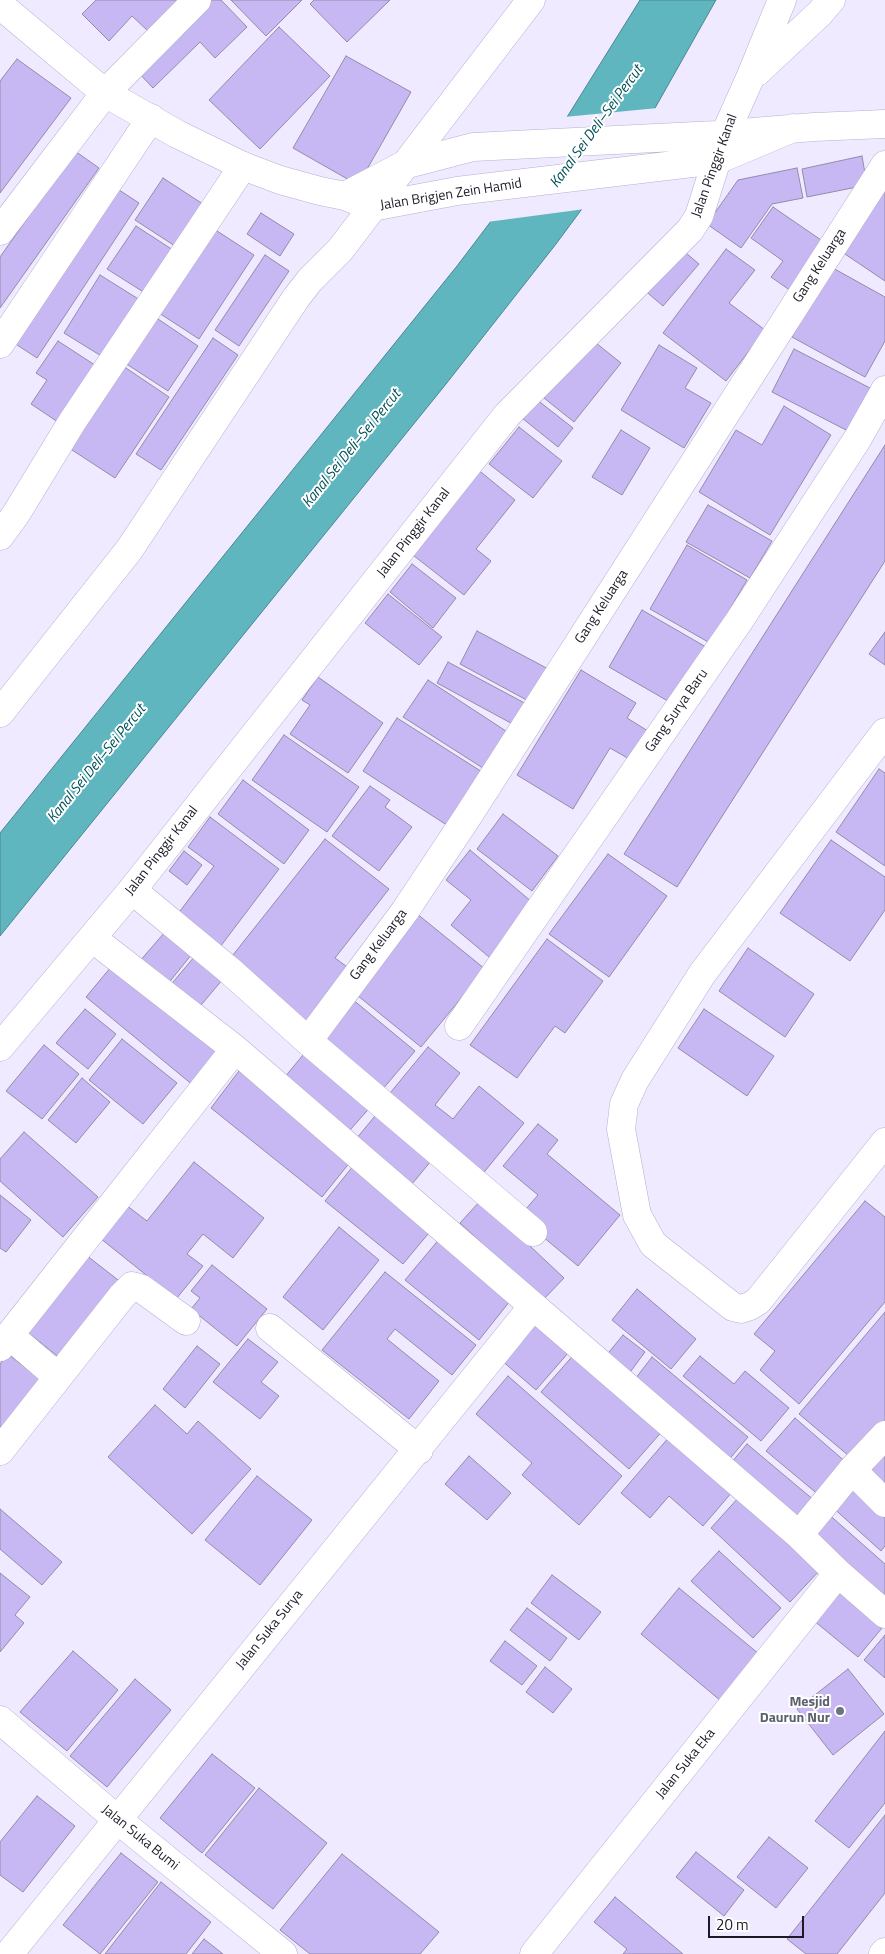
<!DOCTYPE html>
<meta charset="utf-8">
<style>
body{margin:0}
#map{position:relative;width:885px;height:1954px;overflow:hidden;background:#efeaff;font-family:"Titillium Web",sans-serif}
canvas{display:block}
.scale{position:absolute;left:708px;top:1916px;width:96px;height:22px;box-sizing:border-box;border:2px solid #1d1a26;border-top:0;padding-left:6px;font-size:15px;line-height:18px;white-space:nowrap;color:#1d1a26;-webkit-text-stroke:4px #fff;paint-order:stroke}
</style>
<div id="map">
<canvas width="885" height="1954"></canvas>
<div class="scale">20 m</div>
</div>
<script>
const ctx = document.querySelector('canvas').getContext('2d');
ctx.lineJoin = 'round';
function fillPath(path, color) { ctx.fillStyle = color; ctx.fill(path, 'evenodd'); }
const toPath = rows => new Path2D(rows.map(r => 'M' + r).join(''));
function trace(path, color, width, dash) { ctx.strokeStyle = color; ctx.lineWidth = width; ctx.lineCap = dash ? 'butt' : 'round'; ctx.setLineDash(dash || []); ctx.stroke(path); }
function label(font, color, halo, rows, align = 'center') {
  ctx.font = font + ' "Titillium Web",sans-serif'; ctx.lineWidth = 4; ctx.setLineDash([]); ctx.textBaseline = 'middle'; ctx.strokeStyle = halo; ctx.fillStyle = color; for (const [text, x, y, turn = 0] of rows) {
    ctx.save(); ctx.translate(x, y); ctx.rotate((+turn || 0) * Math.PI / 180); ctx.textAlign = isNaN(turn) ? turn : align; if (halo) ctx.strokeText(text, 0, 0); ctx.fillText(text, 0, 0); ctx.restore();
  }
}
const water = toPath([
 [640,0,716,0,650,117,556,244,446,384,0,936,0,833,457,266,554,138,640,0]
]);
const pier = toPath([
 [658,108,585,209,487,222,552,136,564,117]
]);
const building = toPath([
 [96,0,178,0,148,31,132,16,109,41,82,14,96,0],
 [211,0,221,0,247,27,215,58,200,42,153,88,137,71,211,0],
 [231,0,302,0,266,36,231,0],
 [314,0,390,0,347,42,310,4,314,0],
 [279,27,330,76,260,149,209,100,279,27],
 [346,56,411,92,358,185,293,148,346,56],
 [17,59,71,98,0,193,0,81,17,59],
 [75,151,99,168,0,308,0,257,75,151],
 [862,156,867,185,807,197,802,169,862,156],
 [797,168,803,198,772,204,741,248,707,224,738,180,797,168],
 [163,178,203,204,175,246,135,220,163,178],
 [885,181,885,281,839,250,885,181],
 [113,186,139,203,37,358,11,341,113,186],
 [773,207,824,242,791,291,771,277,783,261,751,238,773,207],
 [261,213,294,234,280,256,247,234,261,213],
 [136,226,173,250,145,293,107,269,136,226],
 [214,229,254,255,199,339,159,313,214,229],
 [679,247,699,264,663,306,643,289,679,247],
 [726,249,755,270,729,303,765,330,726,381,663,333,726,249],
 [265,255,289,271,239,346,215,330,265,255],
 [831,267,885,297,885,341,865,377,792,337,831,267],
 [100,275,140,300,103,357,64,333,100,275],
 [155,317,198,346,168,391,125,363,155,317],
 [213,338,238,355,161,470,136,454,213,338],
 [591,339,621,363,574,422,544,398,591,339],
 [58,341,101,369,64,426,31,404,47,380,36,373,58,341],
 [659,345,697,368,685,388,711,403,684,448,621,410,659,345],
 [794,349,870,388,848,431,772,392,794,349],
 [123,366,169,397,115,478,69,448,123,366],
 [536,399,573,428,558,447,522,418,536,399],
 [784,406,831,435,770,535,699,492,736,430,762,445,784,406],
 [519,427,562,461,533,498,489,464,519,427],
 [621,430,650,448,622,495,592,477,621,430],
 [885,445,885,561,677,887,624,854,885,445],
 [476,468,515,500,476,549,491,561,464,595,409,552,476,468],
 [708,505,772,541,750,578,686,542,708,505],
 [687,545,747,580,710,643,650,609,687,545],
 [412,564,456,598,433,628,390,592,412,564],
 [388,594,442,637,419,665,365,623,388,594],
 [642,610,706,647,673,704,609,667,642,610],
 [477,631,552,671,534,704,460,664,477,631],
 [885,632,885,665,869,654,885,632],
 [448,662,532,707,520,728,437,683,448,662],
 [581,670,636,703,627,718,648,731,631,760,610,748,573,809,517,775,581,670],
 [318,677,383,723,348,773,290,734,310,705,302,700,318,677],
 [428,680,512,735,489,772,403,717,428,680],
 [397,718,487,775,453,829,363,771,397,718],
 [284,735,359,787,327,832,252,780,284,735],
 [879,769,885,773,885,866,836,832,879,769],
 [243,780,309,830,284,864,218,814,243,780],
 [370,786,390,800,385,807,412,827,379,871,332,836,370,786],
 [503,814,558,856,532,891,477,849,503,814],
 [210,817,279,869,220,947,177,915,214,866,188,847,210,817],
 [325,839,389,889,335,958,350,969,308,1023,229,960,325,839],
 [831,840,885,877,885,910,850,961,780,913,831,840],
 [470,850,532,902,495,962,451,925,471,900,446,880,470,850],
 [184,851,202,865,187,885,169,871,184,851],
 [608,854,667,896,609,977,549,934,608,854],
 [416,913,485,969,421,1047,352,991,416,913],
 [165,932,192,954,167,985,139,962,165,932],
 [547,939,603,981,565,1033,555,1026,517,1078,470,1045,547,939],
 [748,948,814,994,785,1037,719,991,748,948],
 [195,956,223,979,196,1011,168,988,195,956],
 [116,961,224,1049,194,1086,86,997,116,961],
 [352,999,415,1051,382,1090,319,1038,352,999],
 [85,1009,116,1034,88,1069,56,1043,85,1009],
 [704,1009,774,1056,747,1096,678,1048,704,1009],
 [122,1039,177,1083,143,1124,89,1080,122,1039],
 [44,1045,79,1074,42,1119,6,1091,44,1045],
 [428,1047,460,1073,435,1105,453,1119,479,1086,524,1123,481,1176,386,1098,428,1047],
 [308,1049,373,1104,343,1138,279,1084,308,1049],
 [239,1071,351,1161,322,1197,211,1108,239,1071],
 [82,1078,110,1102,76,1143,48,1120,82,1078],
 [380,1110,436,1155,412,1184,356,1139,380,1110],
 [538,1124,558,1140,547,1154,620,1215,578,1266,519,1217,538,1195,503,1166,538,1124],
 [24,1132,98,1197,63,1237,0,1181,0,1159,24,1132],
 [194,1162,264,1218,233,1258,203,1234,187,1254,203,1266,176,1299,100,1238,126,1205,147,1221,194,1162],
 [354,1165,433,1228,403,1264,325,1201,354,1165],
 [0,1195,31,1220,6,1252,0,1248,0,1195],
 [481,1200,564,1278,543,1300,460,1223,481,1200],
 [865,1201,885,1217,885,1302,799,1404,760,1370,775,1351,754,1334,865,1201],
 [339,1227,379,1260,323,1330,283,1297,339,1227],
 [441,1237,514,1296,479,1340,405,1280,441,1237],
 [86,1255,127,1287,66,1363,26,1331,86,1255],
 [212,1265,267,1309,237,1346,191,1309,200,1298,191,1291,212,1265],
 [385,1272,476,1345,452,1375,395,1329,387,1339,439,1381,409,1419,322,1350,385,1272],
 [637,1289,696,1339,671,1369,612,1320,637,1289],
 [885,1312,885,1425,855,1461,799,1414,885,1312],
 [540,1315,575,1345,536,1390,501,1360,540,1315],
 [623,1335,645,1352,628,1375,605,1357,623,1335],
 [248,1339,278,1362,261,1382,279,1396,260,1419,213,1382,248,1339],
 [197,1346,220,1364,185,1408,163,1389,197,1346],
 [577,1351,665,1428,629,1469,541,1392,577,1351],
 [8,1354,42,1381,0,1434,0,1364,8,1354],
 [700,1356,734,1384,745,1371,789,1408,761,1441,683,1376,700,1356],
 [652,1357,748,1437,727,1462,632,1383,652,1357],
 [508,1376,622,1476,579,1525,522,1475,532,1463,476,1414,508,1376],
 [155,1405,187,1434,198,1421,251,1469,192,1534,108,1457,155,1405],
 [795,1418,848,1464,820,1496,766,1451,795,1418],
 [670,1436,733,1491,703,1526,669,1496,650,1518,621,1493,670,1436],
 [885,1443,885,1501,854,1471,885,1443],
 [747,1444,815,1501,800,1520,731,1463,747,1444],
 [469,1456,511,1493,487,1520,445,1484,469,1456],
 [257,1476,312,1520,260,1585,205,1540,257,1476],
 [849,1485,885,1518,885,1546,881,1551,830,1505,849,1485],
 [740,1496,821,1569,790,1602,711,1528,740,1496],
 [0,1509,62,1562,42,1585,0,1549,0,1509],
 [826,1512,885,1564,885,1601,807,1534,826,1512],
 [719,1551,781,1608,753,1638,691,1581,719,1551],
 [0,1573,30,1597,15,1615,24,1623,0,1652,0,1573],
 [552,1575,601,1612,579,1640,531,1603,552,1575],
 [679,1588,759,1654,721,1701,641,1634,679,1588],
 [838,1590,882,1628,858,1657,813,1620,838,1590],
 [527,1608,567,1638,550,1661,510,1630,527,1608],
 [885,1635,885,1678,864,1660,885,1635],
 [505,1641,537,1666,522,1685,490,1661,505,1641],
 [73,1651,118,1690,67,1751,20,1712,73,1651],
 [545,1667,572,1689,553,1713,526,1692,545,1667],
 [848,1669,884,1714,833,1755,797,1709,848,1669],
 [135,1679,171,1710,107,1787,70,1756,135,1679],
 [885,1731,885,1803,849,1848,815,1821,885,1731],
 [212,1754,255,1788,202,1853,160,1818,212,1754],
 [259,1788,327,1843,273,1909,205,1855,259,1788],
 [37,1796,75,1826,23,1892,0,1875,0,1842,37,1796],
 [885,1815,885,1893,837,1954,806,1954,787,1939,885,1815],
 [769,1837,808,1868,776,1908,737,1877,769,1837],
 [696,1852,744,1890,724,1916,676,1877,696,1852],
 [121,1853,158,1882,100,1954,63,1925,121,1853],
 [342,1854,439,1932,420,1954,310,1954,280,1930,342,1854],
 [161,1882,211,1922,186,1954,105,1954,161,1882],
 [615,1897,683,1954,623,1954,627,1949,594,1922,615,1897],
 [204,1939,223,1954,192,1954,204,1939]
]);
const minor = toPath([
 [757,72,820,13,831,0],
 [0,231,105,93,197,0],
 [0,344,151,118],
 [0,536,16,514,72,422,243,166],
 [0,713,129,550,296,298,310,280,340,250,531,0],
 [885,732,702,974,635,1080,624,1104,621,1129,637,1215,653,1244,733,1307,741,1309,750,1306,758,1301,885,1142],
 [132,890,229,970,308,1041,533,1232],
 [92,938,235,1049,799,1535,838,1573,885,1614],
 [459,1026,739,621,858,438,885,390],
 [308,1041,405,911,468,816,885,165],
 [0,1047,132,890,507,415,690,230,699,216,725,134,750,78,782,0],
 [270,1328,419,1450],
 [9,1335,58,1377],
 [0,1347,235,1049],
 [0,1451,122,1296,132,1286,142,1289,186,1321],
 [852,1470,885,1503],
 [799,1535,852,1470,885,1435],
 [0,1720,118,1820,283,1954],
 [9,1954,533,1306],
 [534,1954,838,1573],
 [883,1954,885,1952]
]);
const major = toPath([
 [0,5,105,93,177,134,243,166,280,180,320,191,345,196,372,207,457,191,717,160,793,128],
 [345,196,404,165,473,147,717,135,814,127,885,124]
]);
const markers = [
 [840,1711,5,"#6b7280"]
];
const streetNames = [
 ["Jalan Pinggir Kanal",715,166,-70],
 ["Jalan Brigjen Zein Hamid",451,195,-9],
 ["Gang Keluarga",820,266,-57],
 ["Jalan Pinggir Kanal",414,533,-52],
 ["Gang Keluarga",602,607,-57],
 ["Gang Surya Baru",677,711,-55],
 ["Jalan Pinggir Kanal",162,851,-52],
 ["Gang Keluarga",379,945,-53],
 ["Jalan Suka Surya",270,1630,-51],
 ["Jalan Suka Eka",686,1764,-51],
 ["Jalan Suka Bumi",140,1838,39]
];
const worshipNames = [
 ["Mesjid",830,1703],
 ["Daurun Nur",830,1719]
];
const waterNames = [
 ["Kanal Sei Deli–Sei Percut",597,127,-54],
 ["Kanal Sei Deli–Sei Percut",352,449,-51],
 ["Kanal Sei Deli–Sei Percut",97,764,-51]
];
fillPath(water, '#5fb6be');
trace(water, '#4b8790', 1);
fillPath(pier, '#efeaff');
fillPath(building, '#c7b8f3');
trace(building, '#928baa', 1);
trace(minor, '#b7afd0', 29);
trace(major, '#b7afd0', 29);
trace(minor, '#fff', 28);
trace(major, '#fff', 28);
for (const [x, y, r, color] of markers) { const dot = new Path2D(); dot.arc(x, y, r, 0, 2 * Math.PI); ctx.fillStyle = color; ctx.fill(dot); trace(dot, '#fff', 2); }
label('14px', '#1d1a26', '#fff', streetNames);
label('bold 14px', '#5b616d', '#fff', worshipNames, 'right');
label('italic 15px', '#005158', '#fff', waterNames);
</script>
